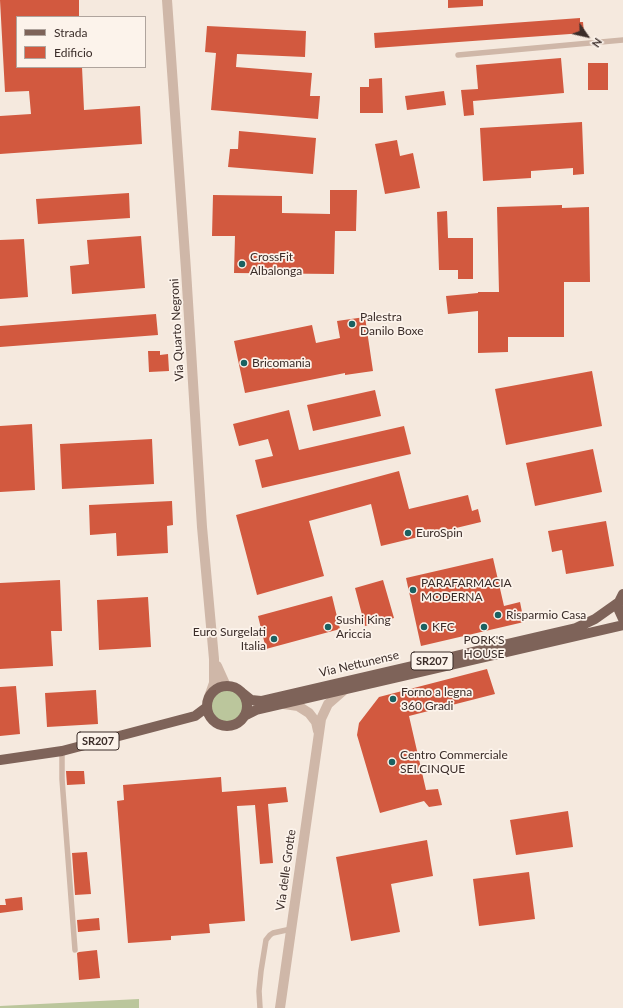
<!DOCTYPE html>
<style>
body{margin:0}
#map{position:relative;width:623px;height:1008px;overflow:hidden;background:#f5e9de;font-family:Lato,sans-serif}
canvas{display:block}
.legend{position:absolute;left:16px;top:16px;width:130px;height:52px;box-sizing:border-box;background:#fcf3eb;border:1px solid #afa49d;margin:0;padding:5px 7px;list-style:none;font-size:12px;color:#3b2d29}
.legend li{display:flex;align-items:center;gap:8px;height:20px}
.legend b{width:20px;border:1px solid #afa49d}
.north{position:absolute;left:567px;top:16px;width:40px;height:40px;-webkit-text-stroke:3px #fcf3eb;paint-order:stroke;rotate:124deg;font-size:11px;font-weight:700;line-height:16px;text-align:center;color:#3b2d29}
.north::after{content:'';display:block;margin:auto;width:14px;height:18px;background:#3b2d29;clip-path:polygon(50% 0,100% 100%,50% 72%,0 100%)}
</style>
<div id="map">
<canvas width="623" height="1008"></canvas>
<ul class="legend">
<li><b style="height:5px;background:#7e6359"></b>Strada</li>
<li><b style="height:11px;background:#d2593f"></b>Edificio</li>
</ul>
<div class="north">N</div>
</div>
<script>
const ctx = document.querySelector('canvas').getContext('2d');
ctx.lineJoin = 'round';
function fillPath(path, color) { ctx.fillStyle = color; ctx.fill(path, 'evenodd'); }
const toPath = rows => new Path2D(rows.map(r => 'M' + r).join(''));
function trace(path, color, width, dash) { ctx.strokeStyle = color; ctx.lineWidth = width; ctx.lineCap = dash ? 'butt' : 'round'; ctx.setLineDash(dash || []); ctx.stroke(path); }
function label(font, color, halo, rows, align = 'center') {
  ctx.font = font + ' Lato,sans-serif'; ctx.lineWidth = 3.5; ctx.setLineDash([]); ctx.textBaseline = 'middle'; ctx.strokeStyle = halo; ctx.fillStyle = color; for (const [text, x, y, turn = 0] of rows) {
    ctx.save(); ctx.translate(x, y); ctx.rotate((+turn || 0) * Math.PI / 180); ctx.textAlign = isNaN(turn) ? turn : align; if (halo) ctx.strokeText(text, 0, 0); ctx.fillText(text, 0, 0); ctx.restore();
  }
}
const green = toPath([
 '209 706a18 18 0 1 1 36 0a18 18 0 1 1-36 0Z',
 [139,999,139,1008,0,1008,0,1006]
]);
const building = toPath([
 [0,0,79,0,79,17,17,17,17,67,82,67,84,110,140,106,142,144,0,154,0,116,31,114,29,91,5,92],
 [448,0,483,0,483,6,448,8],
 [580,18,580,22,583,22,584,33,375,48,374,33],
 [207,26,306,31,305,57,237,54,236,67,312,73,310,96,320,96,318,119,211,110,216,53,205,52],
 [561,58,564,93,473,101,474,115,464,116,461,90,478,89,476,65],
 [588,63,608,63,608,90,588,90],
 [382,78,383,113,360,113,360,87,369,87,369,79],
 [444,91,446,105,407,110,405,96],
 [582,122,584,174,573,175,573,168,531,171,531,178,483,181,480,128],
 [239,131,316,138,313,174,228,167,230,149,238,149],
 [397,140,400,156,413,153,420,188,385,194,375,144],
 [330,190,357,190,356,231,335,231,334,274,234,273,235,236,212,236,213,195,282,196,282,213,330,214],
 [129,193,130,218,38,224,36,199],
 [562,205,562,208,589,207,590,282,564,282,564,337,508,337,508,352,478,353,478,311,448,314,446,296,478,293,478,292,499,292,497,207],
 [447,211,448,238,473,238,473,279,458,279,458,270,439,270,437,212],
 [141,236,145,288,72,294,70,266,89,264,87,240],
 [24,239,28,297,0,299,0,240],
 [156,314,158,335,0,347,0,326],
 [365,317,373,371,345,375,345,373,245,393,234,341,312,325,316,343,340,338,337,321],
 [148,351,160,351,160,355,168,354,169,371,149,372],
 [592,371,602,426,506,445,495,389],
 [375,390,381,416,313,431,307,405],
 [289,410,299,450,404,426,411,454,262,488,255,460,273,456,268,439,239,446,233,424],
 [32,424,35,490,0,492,0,426],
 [152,439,154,484,62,489,60,444],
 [593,449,602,492,535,506,526,463],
 [399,471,409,509,468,495,472,511,478,509,481,522,381,546,371,504,309,521,324,576,257,595,236,515],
 [172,501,173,525,167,526,168,553,117,556,116,533,90,535,89,505],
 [606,521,614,566,566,574,562,550,552,552,548,531],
 [493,558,504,606,520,602,524,622,421,646,406,578],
 [60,580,62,631,51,631,53,666,0,669,0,583],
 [383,580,394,618,365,626,355,588],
 [332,596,340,629,266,649,258,616],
 [148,597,151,647,99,650,97,600],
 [487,669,495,694,409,716,426,790,438,789,442,805,429,807,424,801,380,813,357,735,359,723,379,697],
 [16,686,20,734,0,736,0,687],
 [96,690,98,724,47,727,45,693],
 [66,771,84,771,85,784,67,785],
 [221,777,222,792,286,787,288,802,268,804,273,863,260,864,255,805,237,806,245,921,209,924,210,933,171,936,171,940,128,943,117,801,124,800,123,785],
 [568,811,573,847,516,855,510,820],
 [427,840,433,876,391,884,400,932,351,941,336,857],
 [87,852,91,894,75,895,72,853],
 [529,872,535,919,479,926,473,879],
 [22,897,23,910,0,913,0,905,6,905,5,899],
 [99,918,100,930,78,932,77,920],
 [97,950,100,978,79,980,77,953,79,952]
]);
const service = toPath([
 [458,55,623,40],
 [62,751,62,779,75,950],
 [260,1008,259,991,261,971,266,940,270,935,273,933,291,929]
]);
const minor = toPath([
 [167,0,186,270,202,527,214,659,214,683,209,697],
 [217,666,226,686],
 [284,704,298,706,309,713,316,722,318,731],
 [280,1008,321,719,328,704,344,690]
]);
const primary = toPath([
 [623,594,619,602,618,608,623,619],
 '207 706a20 20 0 1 1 40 0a20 20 0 1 1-40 0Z',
 [241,692,251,700,261,701,576,628,595,619,619,602],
 [244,716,256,710,623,625],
 [0,760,62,751,195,716,207,707]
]);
const markers = [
 [242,264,4,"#1a6161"],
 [352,324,4,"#1a6161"],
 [244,363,4,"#1a6161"],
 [408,533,4,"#1a6161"],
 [413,590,4,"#1a6161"],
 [498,615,4,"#1a6161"],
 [328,627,4,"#1a6161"],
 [424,627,4,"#1a6161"],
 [484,627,4,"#1a6161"],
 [274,639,4,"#1a6161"],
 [393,699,4,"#1a6161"],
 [392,762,4,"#1a6161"]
];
const shields = [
 [432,661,42],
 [98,741,42]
];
const shieldNames = [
 ["SR207",432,661],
 ["SR207",98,741]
];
const poiNames = [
 ["CrossFit",250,257],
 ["Albalonga",250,271],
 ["Palestra",360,317],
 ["Danilo Boxe",360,331],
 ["Bricomania",252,363],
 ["EuroSpin",416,533],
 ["PARAFARMACIA",421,583],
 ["MODERNA",421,597],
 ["Risparmio Casa",506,615],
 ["Sushi King",336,620],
 ["Ariccia",336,634],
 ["KFC",432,627],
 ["Euro Surgelati",266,632,"right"],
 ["Italia",266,646,"right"],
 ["PORK'S",484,640,"center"],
 ["HOUSE",484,654,"center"],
 ["Forno a legna",401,692],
 ["360 Gradi",401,706],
 ["Centro Commerciale",400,755],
 ["SEI.CINQUE",400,769]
];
const streetNames = [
 ["Via Quarto Negroni",177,330,-93],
 ["Via Nettunense",359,664,-13],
 ["Via delle Grotte",286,870,-82]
];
fillPath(green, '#bbc69c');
fillPath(building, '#d2593f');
trace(service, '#cfb7a8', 5.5);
trace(minor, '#cfb7a8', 10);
trace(primary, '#7e6359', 10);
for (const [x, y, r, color] of markers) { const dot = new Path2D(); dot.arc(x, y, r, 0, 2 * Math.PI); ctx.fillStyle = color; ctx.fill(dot); trace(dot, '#fcf3eb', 1.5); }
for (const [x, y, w] of shields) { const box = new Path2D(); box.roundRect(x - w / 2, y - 9, w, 18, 3); ctx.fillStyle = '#fcf3eb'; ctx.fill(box); trace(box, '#3b2d29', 1); }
label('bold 11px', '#3b2d29', null, shieldNames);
label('12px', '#3b2d29', '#fcf3eb', poiNames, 'left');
label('12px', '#3b2d29', '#fcf3eb', streetNames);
</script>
